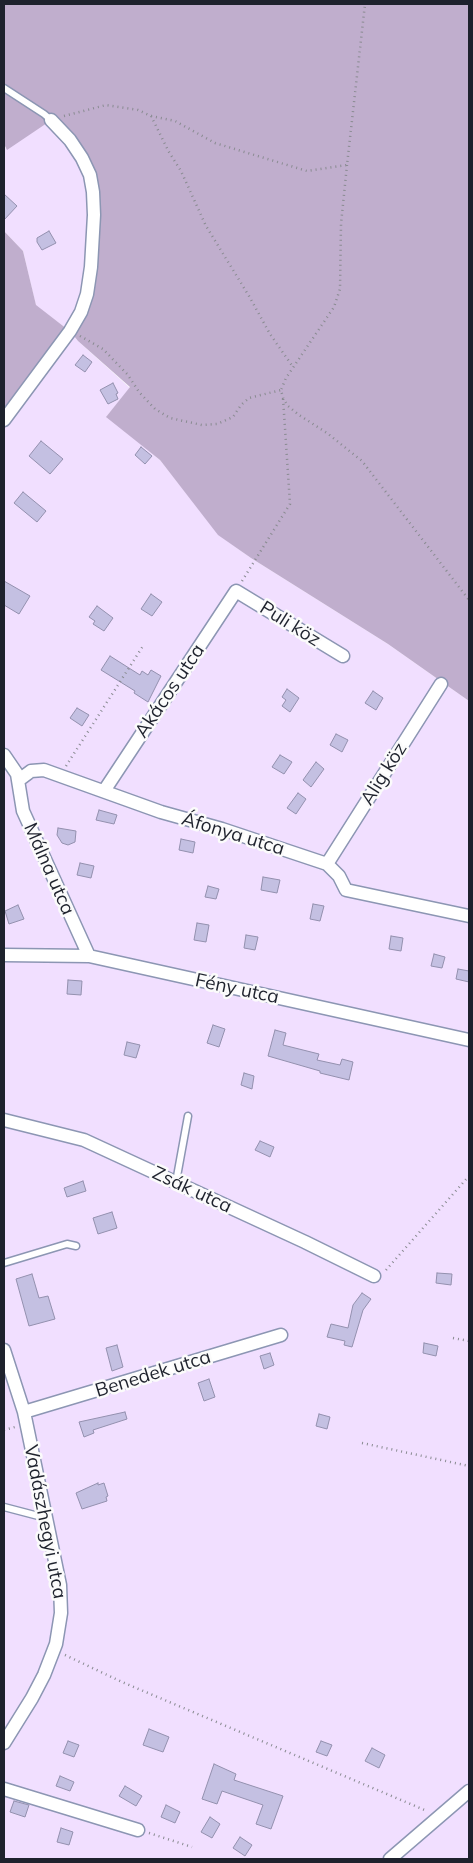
<!DOCTYPE html>
<meta charset="utf-8">
<style>
body{margin:0}
#map{position:relative;width:473px;height:1863px;overflow:hidden;background:#fbfbfb;font-family:Mulish,sans-serif}
canvas{display:block}
.frame{position:absolute;inset:0;border:5px solid #1e222d;pointer-events:none}
</style>
<div id="map">
<canvas width="473" height="1863"></canvas>
<div class="frame"></div>
</div>
<script>
const ctx = document.querySelector('canvas').getContext('2d');
ctx.lineJoin = 'round';
function fillPath(path, color) { ctx.fillStyle = color; ctx.fill(path, 'evenodd'); }
const toPath = rows => new Path2D(rows.map(r => 'M' + r).join(''));
function trace(path, color, width, dash) { ctx.strokeStyle = color; ctx.lineWidth = width; ctx.lineCap = dash ? 'butt' : 'round'; ctx.setLineDash(dash || []); ctx.stroke(path); }
function label(font, color, halo, rows, align = 'center') {
  ctx.font = font + ' Mulish,sans-serif'; ctx.lineWidth = 5; ctx.setLineDash([]); ctx.textBaseline = 'middle'; ctx.strokeStyle = halo; ctx.fillStyle = color; for (const [text, x, y, turn = 0] of rows) {
    ctx.save(); ctx.translate(x, y); ctx.rotate((+turn || 0) * Math.PI / 180); ctx.textAlign = isNaN(turn) ? turn : align; if (halo) ctx.strokeText(text, 0, 0); ctx.fillText(text, 0, 0); ctx.restore();
  }
}
const green = toPath([
 [51,120,90,175,87,294,67,329,36,306,23,251,4,231,4,144,6,149],
 [70,331,78,341,130,388,107,416,160,460,219,535,251,558,388,644,469,701,469,1859,4,1859,4,412]
]);
const forest = toPath([
 [4,4,469,4,469,701,388,644,251,558,218,535,160,460,106,417,130,387,78,341,70,331,4,412,4,231,23,251,36,305,67,329,87,294,90,175,50,121,7,150,4,144]
]);
const building = toPath([
 [4,194,17,206,4,220,4,194],
 [49,231,56,243,42,250,37,242,37,238,49,231],
 [83,355,92,362,85,372,75,365,83,355],
 [113,383,118,393,116,394,118,399,108,404,100,390,113,383],
 [41,441,63,459,50,474,29,456,41,441],
 [141,447,152,456,145,464,135,455,141,447],
 [23,492,46,511,37,522,14,503,23,492],
 [4,581,30,596,19,614,4,605,4,581],
 [151,594,162,602,152,616,141,609,151,594],
 [97,606,113,618,104,631,93,624,95,621,89,617,97,606],
 [110,656,140,675,142,671,148,675,151,670,161,676,148,702,134,693,135,691,101,670,110,656],
 [287,689,299,698,290,712,282,706,286,700,282,697,287,689],
 [373,691,383,698,376,710,365,703,373,691],
 [77,708,89,715,82,726,70,718,77,708],
 [336,734,348,740,342,752,330,745,336,734],
 [280,755,292,762,284,774,272,767,280,755],
 [316,762,324,769,311,787,303,780,316,762],
 [298,793,306,799,296,814,287,808,298,793],
 [99,810,117,815,114,824,96,820,99,810],
 [58,828,76,831,75,842,68,845,62,843,57,835,58,828],
 [181,839,195,842,193,853,179,850,181,839],
 [80,863,94,866,91,878,77,875,80,863],
 [263,877,280,880,277,893,261,890,263,877],
 [208,886,219,889,216,899,205,897,208,886],
 [313,904,324,906,320,921,310,919,313,904],
 [18,905,24,919,9,924,5,911,18,905],
 [197,923,209,925,206,942,194,940,197,923],
 [246,935,258,937,255,950,244,948,246,935],
 [391,936,403,938,401,951,389,949,391,936],
 [434,954,445,957,442,968,431,966,434,954],
 [458,969,469,971,469,982,456,979,458,969],
 [68,980,82,981,81,995,67,994,68,980],
 [213,1025,225,1029,219,1047,207,1043,213,1025],
 [275,1030,286,1033,283,1045,319,1054,317,1060,340,1065,342,1059,353,1062,349,1080,320,1073,320,1071,268,1056,275,1030],
 [127,1042,140,1045,136,1058,124,1055,127,1042],
 [244,1073,254,1076,252,1089,241,1085,244,1073],
 [260,1141,274,1147,270,1157,255,1150,260,1141],
 [83,1181,86,1191,67,1197,64,1188,83,1181],
 [112,1212,117,1228,98,1234,93,1218,112,1212],
 [437,1273,452,1274,451,1285,436,1283,437,1273],
 [32,1274,39,1298,48,1296,55,1319,29,1326,16,1279,32,1274],
 [362,1293,371,1299,363,1310,352,1347,344,1345,345,1341,327,1337,331,1324,348,1328,353,1305,362,1293],
 [424,1343,438,1346,436,1356,423,1353,424,1343],
 [117,1345,123,1367,112,1371,106,1348,117,1345],
 [270,1353,274,1365,264,1369,260,1356,270,1353],
 [209,1379,215,1397,204,1401,198,1383,209,1379],
 [125,1412,127,1419,93,1430,94,1433,84,1437,79,1422,125,1412],
 [319,1414,330,1417,327,1429,316,1426,319,1414],
 [98,1483,98,1485,104,1483,108,1496,106,1497,107,1501,82,1509,76,1493,98,1483],
 [149,1729,169,1737,163,1752,143,1745,149,1729],
 [68,1741,79,1745,74,1757,63,1753,68,1741],
 [321,1741,332,1745,327,1756,316,1752,321,1741],
 [372,1748,385,1755,379,1768,365,1761,372,1748],
 [214,1764,236,1774,234,1780,283,1796,271,1829,256,1824,263,1805,222,1791,217,1804,202,1799,214,1764],
 [60,1776,74,1782,70,1791,56,1786,60,1776],
 [125,1786,142,1796,136,1806,119,1796,125,1786],
 [14,1801,29,1805,25,1817,10,1812,14,1801],
 [166,1805,180,1812,175,1823,161,1817,166,1805],
 [210,1817,220,1824,212,1838,201,1832,210,1817],
 [61,1828,73,1832,69,1845,57,1842,61,1828],
 [240,1837,252,1845,245,1856,233,1848,240,1837]
]);
const path = toPath([
 [64,116,106,105,138,110,151,116,169,152,181,171,206,226,249,296,270,334,293,367],
 [151,116,175,121,215,143,307,171,347,165,365,4],
 [347,165,341,224,340,289,334,307,286,378,281,390,283,398,288,406,299,415,327,433,362,461,469,600],
 [80,336,103,349,128,375,139,392,155,409,170,418,202,425,217,424,233,417,241,405,249,398,281,390],
 [242,581,290,504,283,398],
 [66,766,143,646],
 [386,1270,469,1176],
 [453,1338,469,1341],
 [4,1430,15,1427],
 [362,1443,469,1466],
 [65,1655,122,1682,427,1811],
 [149,1833,192,1847]
]);
const service = toPath([
 [4,88,44,114,51,120],
 [176,1182,188,1116],
 [4,1263,67,1244,76,1246],
 [4,1507,46,1518]
]);
const minor = toPath([
 [4,420,70,331,81,312,87,294,91,267,94,215,93,192,90,175,82,158,70,140,51,120],
 [4,755,17,774,23,811,89,956],
 [19,780,31,771,44,770,161,812,222,829,327,864,339,876,346,890,469,916],
 [104,791,236,591,343,656],
 [327,864,441,684],
 [4,955,89,956,469,1040],
 [4,1120,84,1140,305,1242,374,1276],
 [4,1350,24,1412,60,1585,61,1613,56,1644,44,1675,32,1698,4,1743],
 [24,1412,281,1335],
 [4,1789,138,1830],
 [390,1859,469,1791]
]);
const streetNames = [
 ["Puli köz",290,624,32],
 ["Akácos utca",170,691,-56],
 ["Alig köz",384,774,-58],
 ["Áfonya utca",233,834,17],
 ["Málna utca",49,869,66],
 ["Fény utca",237,989,12],
 ["Zsák utca",192,1190,25],
 ["Benedek utca",153,1374,-17],
 ["Vadászhegyi utca",45,1522,79]
];
fillPath(green, '#f1dfff');
fillPath(forest, '#c0aecd');
fillPath(building, '#c4c0e2');
trace(building, '#9491af', 1);
trace(service, '#8c96b3', 9);
trace(minor, '#8c96b3', 15);
trace(path, '#898b91', 2.5, [1, 4]);
trace(service, '#fff', 6);
trace(minor, '#fff', 12);
label('19px', '#1e222d', '#fbfbfb', streetNames);
</script>
